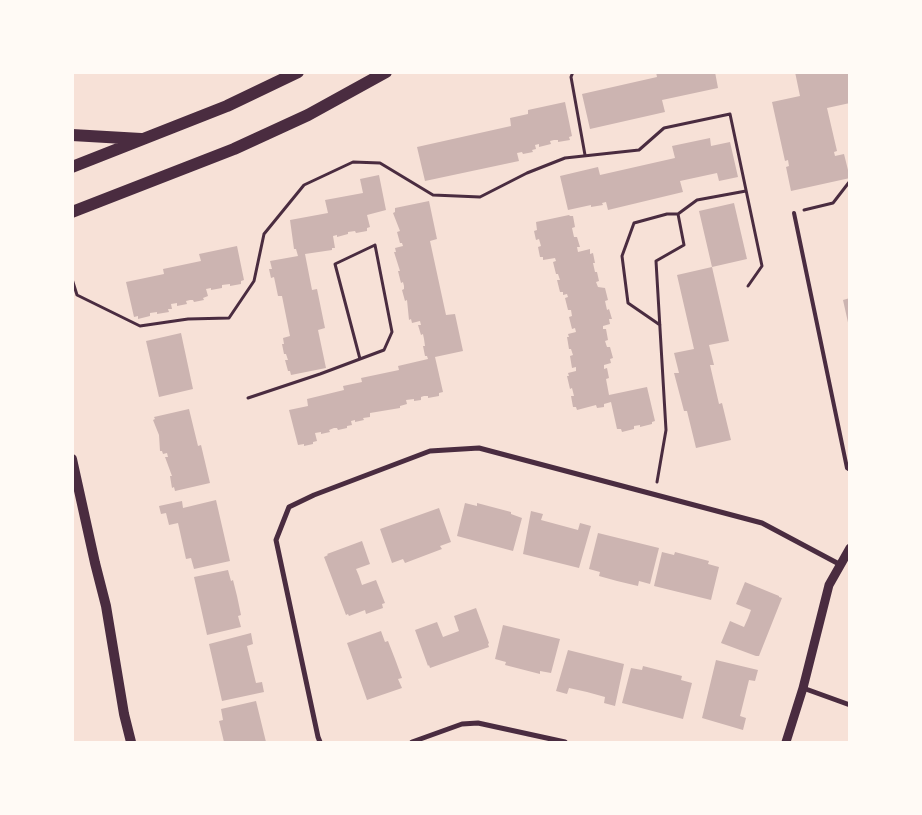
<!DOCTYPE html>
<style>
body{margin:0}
#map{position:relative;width:922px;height:815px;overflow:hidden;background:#f7e1d7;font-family:"Titillium Web",sans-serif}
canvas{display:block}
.frame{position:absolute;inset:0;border:74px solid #fffaf5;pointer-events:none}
</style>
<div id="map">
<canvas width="922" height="815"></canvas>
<div class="frame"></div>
</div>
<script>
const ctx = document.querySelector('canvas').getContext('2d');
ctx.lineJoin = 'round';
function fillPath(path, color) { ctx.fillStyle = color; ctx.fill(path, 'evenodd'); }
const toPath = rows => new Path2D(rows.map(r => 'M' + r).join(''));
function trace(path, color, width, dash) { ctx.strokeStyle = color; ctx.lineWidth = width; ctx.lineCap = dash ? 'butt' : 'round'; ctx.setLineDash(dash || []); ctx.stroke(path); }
const building = toPath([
 [656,72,715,72,718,88,662,100,665,112,590,129,582,94,657,77],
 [795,72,849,72,850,103,827,108,837,151,834,152,835,156,844,154,850,178,791,191,786,167,789,166,788,160,785,161,772,102,800,96],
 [565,102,572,136,569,137,570,140,558,142,558,140,554,140,550,141,551,144,539,147,539,144,535,145,536,149,532,150,533,152,523,154,522,152,517,153,519,161,425,181,417,147,511,126,510,118,528,114,528,110],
 [710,138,711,146,730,142,738,177,719,181,717,173,680,181,683,192,608,210,606,202,602,203,603,205,591,207,591,205,568,210,560,176,598,167,600,175,675,158,672,146],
 [379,175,386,210,367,215,370,227,367,228,367,231,356,233,355,231,348,232,348,234,337,237,337,235,333,236,335,248,332,248,332,250,305,254,312,290,317,289,325,328,318,330,326,368,291,375,290,371,288,371,285,360,288,360,286,354,284,354,282,344,284,344,283,338,290,336,282,296,278,296,274,277,271,278,269,269,272,269,270,261,298,256,296,249,294,249,290,220,328,213,325,200,363,193,360,179],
 [429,201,437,239,430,241,446,315,455,314,463,351,435,357,443,392,439,393,439,396,428,398,428,396,424,396,421,397,421,400,414,401,414,399,406,400,407,404,400,406,400,408,370,413,370,417,363,418,364,420,355,422,355,420,351,421,352,425,347,426,347,428,338,430,337,428,334,428,329,430,330,432,321,434,321,432,315,433,317,441,313,442,313,444,304,446,304,444,298,445,289,410,308,406,307,399,344,390,343,386,362,382,361,378,399,370,398,366,428,359,427,356,425,356,423,346,425,346,424,339,423,334,421,335,418,325,421,325,420,321,412,323,411,319,409,320,407,300,405,301,402,290,404,289,404,286,403,282,401,283,398,271,400,271,394,252,396,252,395,248,403,246,402,243,400,243,397,232,400,231,393,213,395,212,395,208],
 [734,203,747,259,712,267,699,211],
 [569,215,570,216,573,216,575,227,572,228,574,237,577,237,580,247,577,247,578,252,590,249,590,254,593,253,595,263,593,263,595,272,597,272,599,281,596,282,598,287,605,288,608,300,605,301,607,310,609,309,612,319,609,319,610,324,603,326,603,329,606,329,608,340,605,341,607,347,610,347,613,358,610,359,611,363,604,365,604,369,607,368,609,378,606,379,609,395,647,387,655,421,652,422,652,424,640,427,640,425,634,426,634,429,622,432,621,429,617,429,611,402,604,404,604,407,597,408,596,405,577,410,576,407,573,407,571,396,574,396,572,388,570,389,567,376,569,376,568,373,576,371,576,367,572,368,570,356,573,355,571,349,569,349,567,337,569,337,568,334,576,332,575,328,572,329,569,317,572,316,571,310,568,310,565,298,568,297,567,294,563,295,563,292,560,292,557,280,560,280,558,274,556,274,553,262,556,261,555,258,543,260,543,257,540,257,538,247,541,246,539,239,536,240,534,231,537,230,536,222],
 [237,246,244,280,241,281,241,284,230,286,230,284,222,285,222,288,211,290,211,288,206,289,208,296,203,298,204,300,194,302,193,300,190,300,186,301,187,304,177,306,177,303,171,304,172,309,168,309,169,312,157,314,157,312,150,313,150,316,138,319,138,316,134,317,126,282,164,274,163,269,201,261,199,254],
 [712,267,729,341,709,345,714,365,710,365,719,404,722,403,731,440,696,448,687,411,684,411,674,373,679,373,674,353,694,349,677,275],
 [850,298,850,327,849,327,843,300],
 [181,333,193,389,159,397,146,341],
 [189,409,198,446,201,445,210,483,175,491,174,487,172,488,170,476,172,476,165,457,168,457,167,453,163,454,162,451,160,451,159,435,153,420,155,419,154,417],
 [216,500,230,561,194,569,191,558,186,559,178,523,169,525,166,513,161,514,159,506,182,501,183,508],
 [465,503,477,506,477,503,511,512,511,514,522,518,513,551,457,536],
 [439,508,451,542,440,546,442,549,405,563,403,559,392,563,380,529],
 [531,511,543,514,541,520,578,530,580,523,591,526,579,568,523,554],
 [598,533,659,548,650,584,639,581,638,586,617,581,599,576,600,572,589,569],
 [362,541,370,564,356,569,359,576,362,585,376,580,385,603,382,604,383,608,366,614,365,610,349,616,348,614,346,615,324,557,328,555,327,554],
 [662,552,674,555,675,552,709,561,708,564,719,567,711,600,654,586],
 [228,570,231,581,233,580,237,596,241,615,238,616,241,627,207,635,194,577],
 [745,582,779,596,779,597,782,598,759,656,756,656,721,643,730,621,744,627,748,618,751,610,736,604],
 [476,608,489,643,488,644,489,647,430,668,429,665,428,666,415,630,437,622,443,637,459,631,454,616],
 [503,625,560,639,551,673,540,671,540,674,505,665,506,662,495,659],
 [381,631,385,642,388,641,395,659,402,678,398,679,402,688,367,700,347,643],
 [251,633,253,644,247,646,256,683,262,682,264,692,222,701,209,644],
 [568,650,624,664,615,706,604,703,605,697,587,692,569,688,567,694,556,691],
 [716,660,758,670,755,681,749,680,740,716,746,718,743,730,702,718],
 [643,666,682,676,681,680,692,683,683,719,622,703,631,668,642,670],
 [256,701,266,742,224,742,219,721,223,720,221,709]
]);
const path = toPath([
 [573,72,571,77,585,155],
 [804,210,833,203,850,181],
 [72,279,77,295,140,326,188,319,229,318,254,281,264,234,304,185,353,162,380,163,433,195,480,197,527,173,565,158,639,150,664,128,730,114,762,266,748,286],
 [660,325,628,303,622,256,634,223,667,214,678,214],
 [248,398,320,374,384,350,392,332,375,245,335,264,360,359],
 [657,482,666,430,656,261,684,245,678,214,697,200,746,191]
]);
const service = toPath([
 [794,213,847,468,850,470]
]);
const minor = toPath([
 [803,688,850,705],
 [320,742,318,737,276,540,289,507,314,495,430,451,479,448,762,523,839,564],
 [412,742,462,724,478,723,565,742]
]);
const tertiary = toPath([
 [786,742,803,688,829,585,850,548]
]);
const secondary = toPath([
 [72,459,95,563,106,606,124,714,131,742]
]);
const primary = toPath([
 [72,135,141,139],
 [72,167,227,106,298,72],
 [72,212,234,149,308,115,386,72]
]);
fillPath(building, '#ccb4b1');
trace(path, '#4a2c40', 3);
trace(service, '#4a2c40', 4);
trace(minor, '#4a2c40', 5);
trace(tertiary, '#4a2c40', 9);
trace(secondary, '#4a2c40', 10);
trace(primary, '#4a2c40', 12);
</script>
